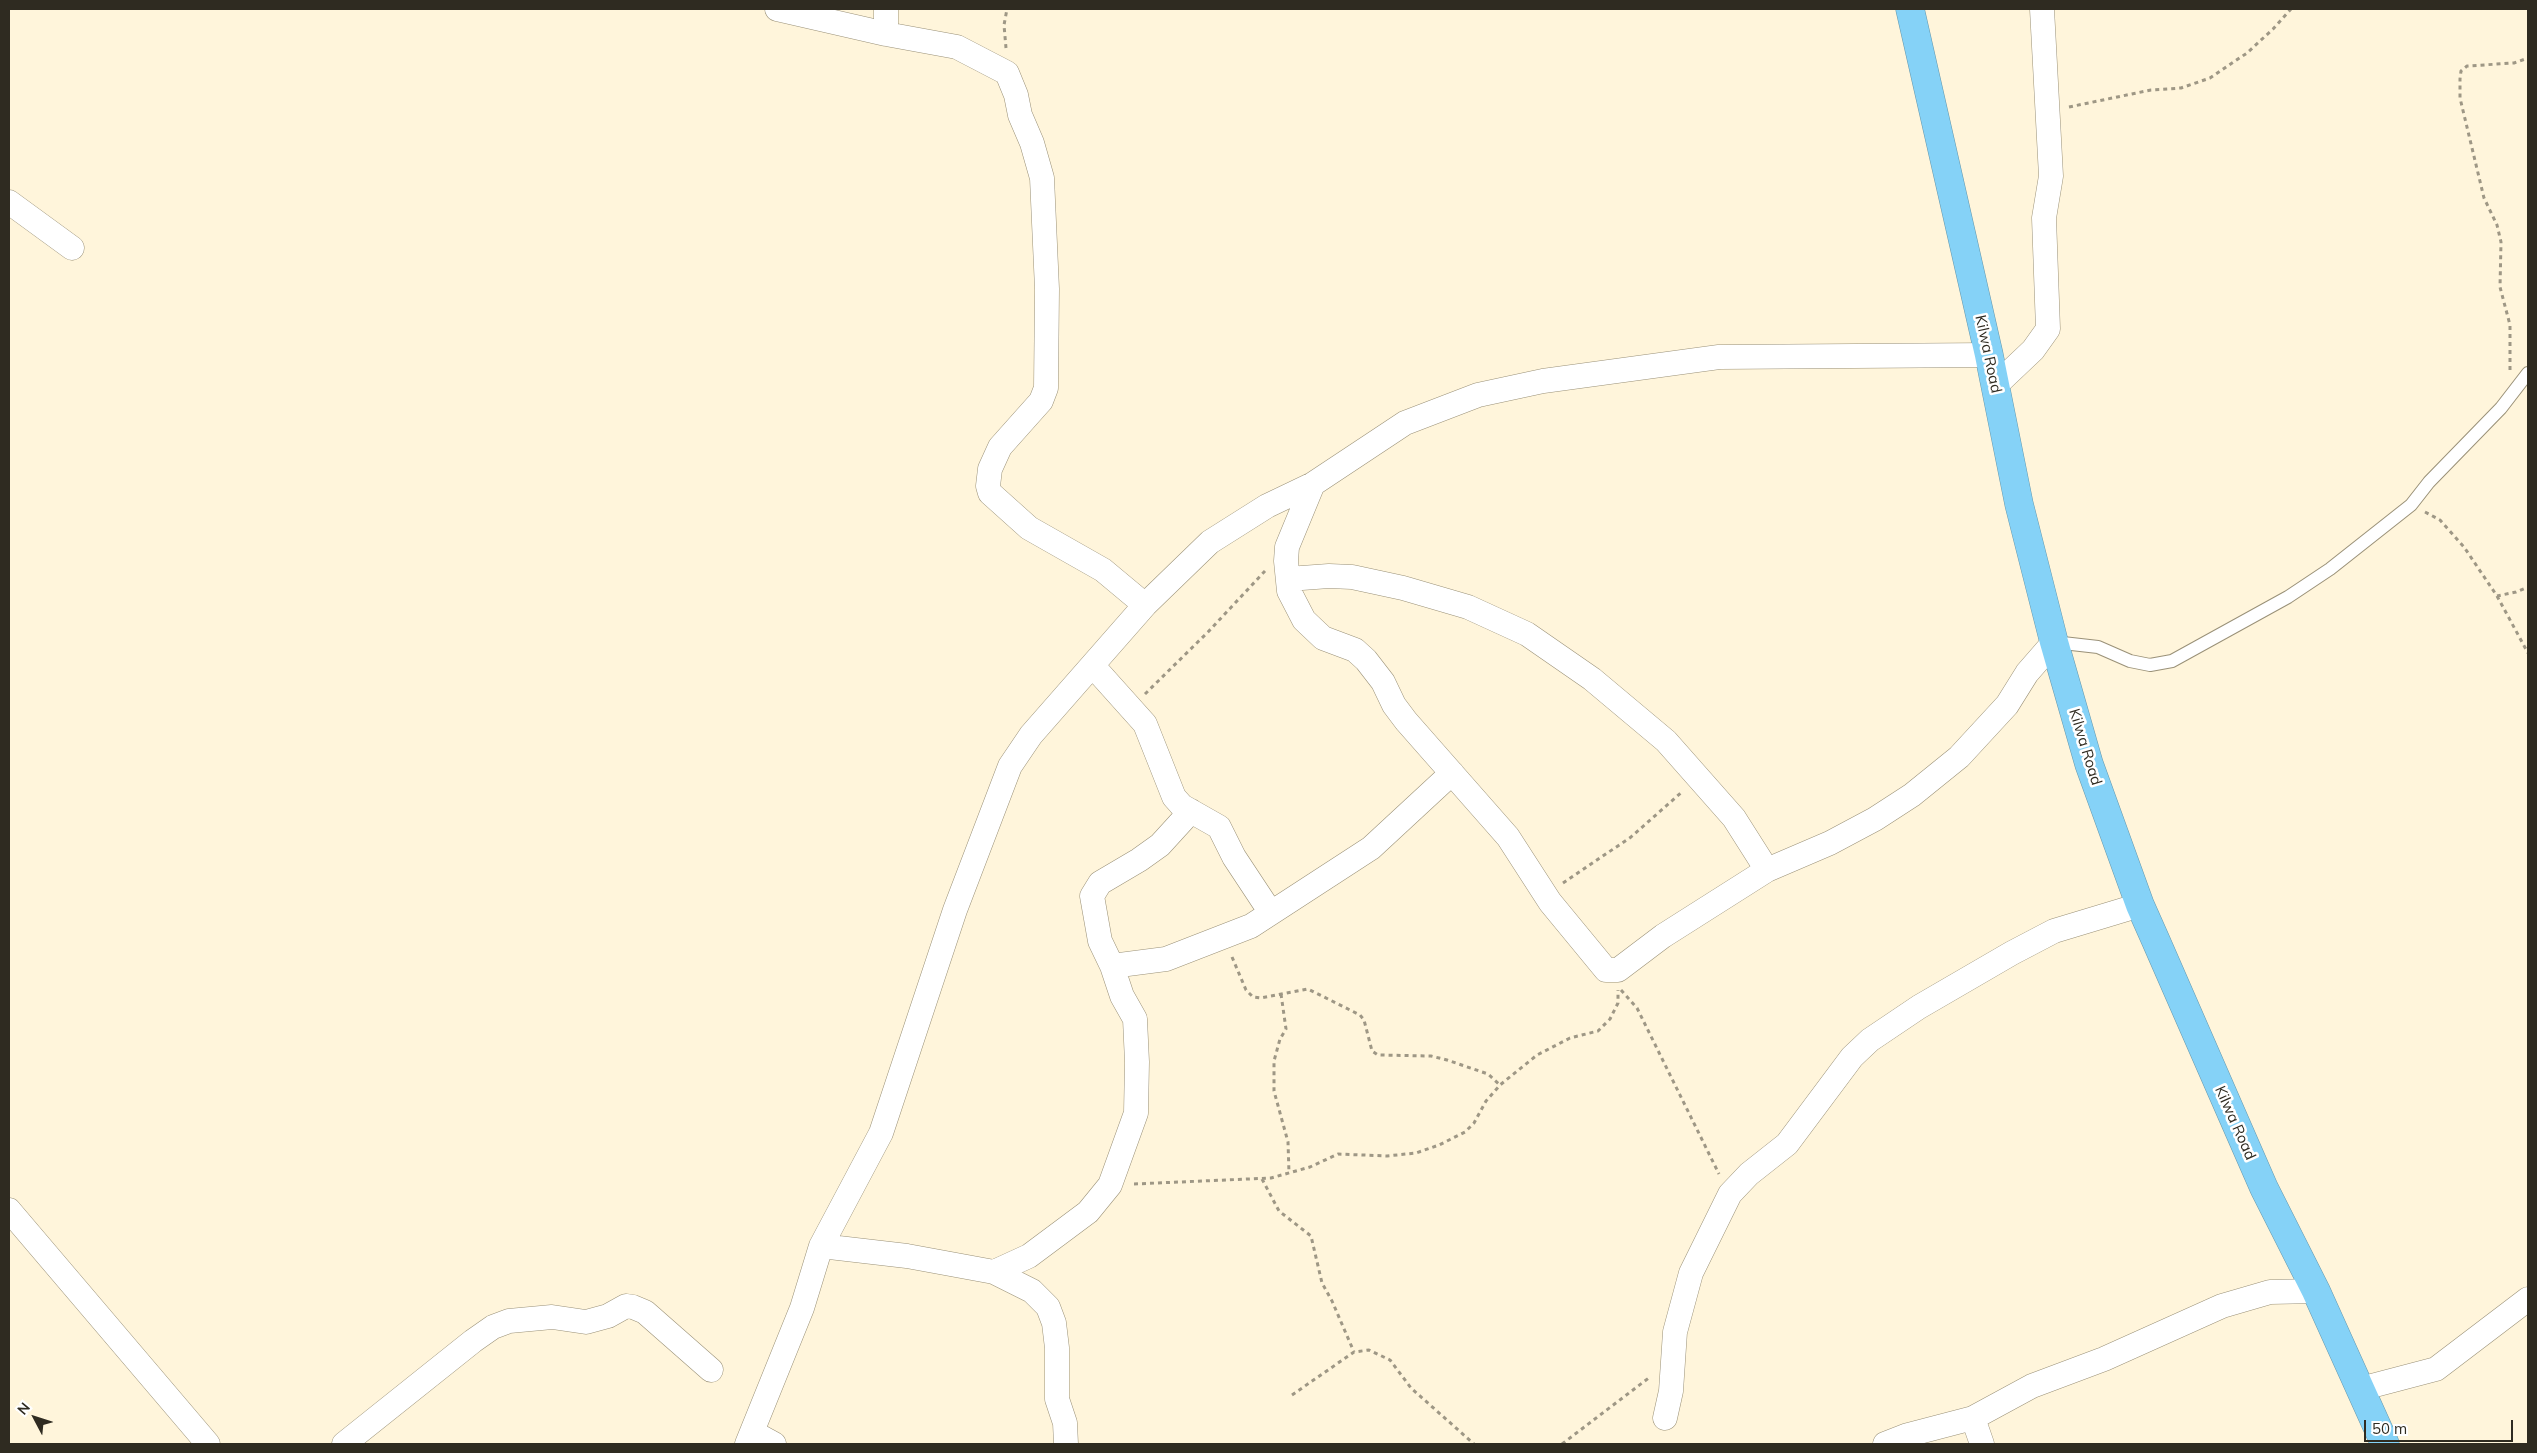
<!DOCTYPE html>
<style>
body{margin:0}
#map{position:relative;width:2537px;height:1453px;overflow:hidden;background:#fff5db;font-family:Mulish,sans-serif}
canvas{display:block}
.frame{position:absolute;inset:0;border:10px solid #2f2b21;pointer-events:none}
.north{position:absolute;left:10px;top:1393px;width:50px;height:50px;-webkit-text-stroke:4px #fff;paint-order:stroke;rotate:310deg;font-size:14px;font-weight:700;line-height:20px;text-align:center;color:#2f2b21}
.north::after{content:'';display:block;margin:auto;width:18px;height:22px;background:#2f2b21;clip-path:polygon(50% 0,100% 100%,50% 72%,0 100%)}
.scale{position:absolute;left:2364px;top:1420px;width:149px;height:22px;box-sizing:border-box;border:2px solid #2f2b21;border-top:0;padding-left:6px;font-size:15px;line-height:18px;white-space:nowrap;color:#2f2b21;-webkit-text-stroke:4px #fff;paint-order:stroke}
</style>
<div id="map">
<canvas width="2537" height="1453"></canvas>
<div class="frame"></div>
<div class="north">N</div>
<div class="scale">50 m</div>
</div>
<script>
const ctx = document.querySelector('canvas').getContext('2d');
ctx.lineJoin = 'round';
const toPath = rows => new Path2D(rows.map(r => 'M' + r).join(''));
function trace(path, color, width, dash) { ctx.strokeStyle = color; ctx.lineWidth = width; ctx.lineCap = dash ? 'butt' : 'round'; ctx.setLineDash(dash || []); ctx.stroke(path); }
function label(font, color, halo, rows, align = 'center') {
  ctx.font = font + ' Mulish,sans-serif'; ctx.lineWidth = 5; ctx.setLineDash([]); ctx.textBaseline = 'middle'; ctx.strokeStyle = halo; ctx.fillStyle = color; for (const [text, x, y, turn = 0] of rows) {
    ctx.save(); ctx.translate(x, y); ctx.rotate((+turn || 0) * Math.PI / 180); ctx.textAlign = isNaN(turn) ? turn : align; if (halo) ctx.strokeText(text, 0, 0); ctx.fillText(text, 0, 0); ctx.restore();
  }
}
const path = toPath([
 [1006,48,1004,25,1007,9],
 [2069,107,2151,90,2181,88,2210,78,2247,53,2273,29,2291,9],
 [2510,370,2510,325,2500,287,2501,242,2497,225,2484,198,2460,98,2460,79,2461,71,2467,66,2514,63,2528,58],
 [2425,512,2440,520,2464,547,2497,596,2516,592,2528,587],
 [2497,596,2528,653],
 [1145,694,1208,632,1265,571],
 [1563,883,1631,837,1683,791],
 [1232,957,1246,990,1253,997,1261,998,1308,989,1360,1015,1364,1020,1372,1051,1378,1055,1431,1056,1447,1060,1488,1074,1500,1085],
 [1621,990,1637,1008,1719,1174],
 [1281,994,1286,1029,1280,1039,1274,1061,1274,1091,1288,1142,1289,1173],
 [1262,1179,1279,1211,1311,1236,1322,1283,1332,1301,1354,1352],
 [1134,1184,1271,1178,1310,1167,1338,1154,1387,1156,1416,1153,1439,1145,1465,1132,1474,1123,1486,1101,1500,1085,1537,1055,1570,1038,1598,1031,1610,1019,1618,1003,1618,990],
 [1292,1395,1354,1352,1369,1350,1390,1360,1411,1388,1474,1444],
 [1562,1444,1650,1377]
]);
const lane = toPath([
 [2054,642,2098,647,2130,661,2150,665,2172,661,2288,597,2330,569,2411,505,2429,482,2501,408,2528,373]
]);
const street = toPath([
 [777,9,886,34,957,47,1007,73,1016,95,1020,115,1032,143,1042,178,1047,289,1046,388,1041,401,1000,447,990,469,988,486,990,493,1029,528,1103,570,1145,605],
 [886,34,886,9],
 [9,202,72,248],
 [1995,386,2033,350,2048,329,2044,218,2051,176,2042,9],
 [1313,484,1287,547,1286,561,1289,591,1304,620,1323,638,1355,650,1366,660,1383,682,1394,705,1406,721,1508,837,1550,902,1606,970,1618,970,1663,936,1767,870,1830,843,1875,819,1912,795,1959,757,2007,705,2027,673,2054,642],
 [1288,579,1329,576,1352,577,1403,588,1468,607,1527,634,1592,679,1666,741,1734,818,1767,870],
 [1093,666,1145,724,1174,797,1182,806,1219,827,1234,857,1271,913],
 [1112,966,1166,959,1251,926,1371,848,1452,773],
 [9,1210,208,1444],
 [821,1246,907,1256,994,1272,1032,1291,1048,1307,1054,1323,1057,1348,1057,1399,1065,1423,1066,1444],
 [994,1272,1029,1256,1088,1212,1110,1185,1136,1113,1137,1062,1135,1019,1122,996,1112,966,1100,941,1092,896,1100,883,1139,860,1160,845,1191,811],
 [2360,1389,2436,1369,2528,1299],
 [1665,1418,1671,1391,1675,1332,1691,1273,1730,1194,1749,1174,1787,1144,1852,1057,1870,1040,1919,1007,2012,953,2054,931,2140,905],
 [1973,1418,1982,1444],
 [752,1432,774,1444],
 [344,1444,473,1341,493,1327,509,1321,552,1317,586,1322,608,1316,626,1306,633,1307,645,1312,711,1370],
 [747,1444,802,1308,821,1246,881,1133,955,910,1010,766,1031,735,1145,605,1210,542,1267,506,1313,484,1405,423,1478,395,1543,381,1719,357,1989,355],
 [1885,1444,1908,1435,1973,1418,2032,1386,2104,1359,2222,1306,2270,1292,2316,1291]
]);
const highway = toPath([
 [1910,9,1989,355,2019,504,2054,642,2089,764,2140,905,2156,941,2264,1188,2316,1291,2385,1444]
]);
const streetNames = [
 ["Kilwa Road",1988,354,78],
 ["Kilwa Road",2085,747,73],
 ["Kilwa Road",2235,1123,66]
];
trace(lane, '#9a9178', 14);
trace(street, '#9a9178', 25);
trace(highway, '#6798ac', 29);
trace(path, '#9e9785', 3, [4, 4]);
trace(lane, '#fff', 12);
trace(street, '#fff', 24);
trace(highway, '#85d2f7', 28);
label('15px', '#2f2b21', '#fff', streetNames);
</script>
